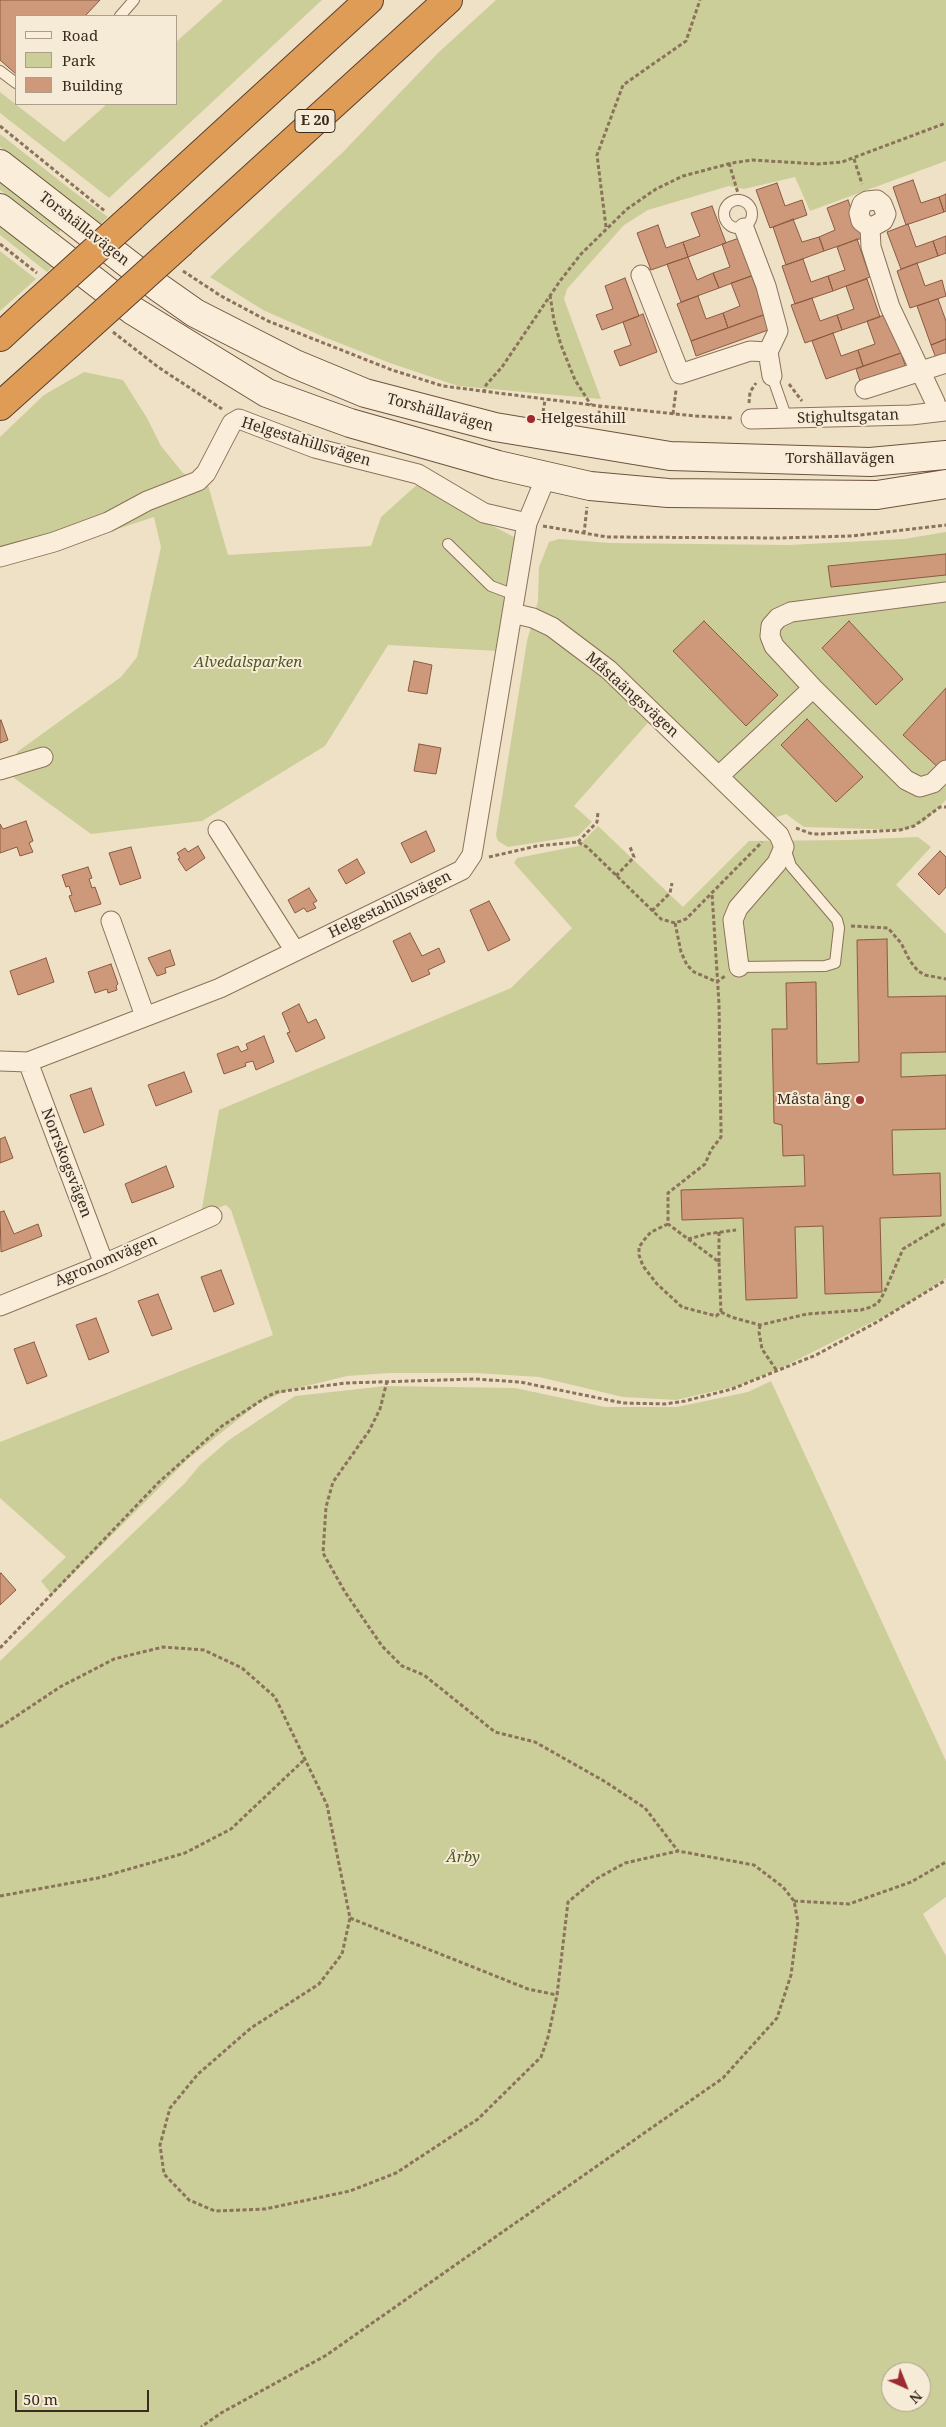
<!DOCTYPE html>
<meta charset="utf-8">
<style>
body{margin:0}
#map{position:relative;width:946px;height:2427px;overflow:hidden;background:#efe1c6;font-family:"Noto Serif",serif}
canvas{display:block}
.legend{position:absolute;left:15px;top:15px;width:162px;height:90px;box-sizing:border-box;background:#f6ebd6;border:1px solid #ab9e8d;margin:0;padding:6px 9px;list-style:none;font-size:15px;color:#3b2b1f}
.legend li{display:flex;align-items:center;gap:10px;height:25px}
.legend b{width:25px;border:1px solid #ab9e8d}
.north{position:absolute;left:881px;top:2362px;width:50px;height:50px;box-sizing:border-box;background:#f6ebd6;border:1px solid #ab9e8d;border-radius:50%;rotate:136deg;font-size:14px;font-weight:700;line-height:20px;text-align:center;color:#3b2b1f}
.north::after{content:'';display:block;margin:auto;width:18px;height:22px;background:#9c2a30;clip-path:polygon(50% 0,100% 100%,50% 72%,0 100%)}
.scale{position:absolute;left:15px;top:2390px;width:134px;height:22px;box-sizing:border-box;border:2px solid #3b2b1f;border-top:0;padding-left:6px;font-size:15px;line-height:18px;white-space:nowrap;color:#3b2b1f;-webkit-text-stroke:4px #f6ebd6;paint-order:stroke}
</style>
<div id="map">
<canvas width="946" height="2427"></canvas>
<ul class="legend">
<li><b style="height:6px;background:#faeeda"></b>Road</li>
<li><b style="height:14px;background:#cbce99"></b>Park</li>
<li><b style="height:14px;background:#ce997b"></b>Building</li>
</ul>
<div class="north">N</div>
<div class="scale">50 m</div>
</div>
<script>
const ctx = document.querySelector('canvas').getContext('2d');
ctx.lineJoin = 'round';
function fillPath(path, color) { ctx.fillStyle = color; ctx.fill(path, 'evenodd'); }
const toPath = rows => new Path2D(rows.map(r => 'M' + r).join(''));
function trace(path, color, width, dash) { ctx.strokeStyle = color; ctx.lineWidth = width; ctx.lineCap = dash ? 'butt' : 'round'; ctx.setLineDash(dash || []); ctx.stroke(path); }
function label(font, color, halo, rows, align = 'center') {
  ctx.font = font + ' "Noto Serif",serif'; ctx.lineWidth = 4; ctx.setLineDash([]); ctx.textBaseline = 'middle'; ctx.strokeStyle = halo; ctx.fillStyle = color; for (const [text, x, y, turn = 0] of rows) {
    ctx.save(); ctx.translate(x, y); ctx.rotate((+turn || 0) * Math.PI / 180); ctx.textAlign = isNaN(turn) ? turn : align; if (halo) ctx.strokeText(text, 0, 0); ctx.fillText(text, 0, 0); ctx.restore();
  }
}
const green = toPath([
 [223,0,322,0,109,198,0,113,0,92,64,142,107,104,176,104,176,42],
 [496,0,946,0,946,161,810,211,795,177,744,189,729,186,648,210,624,225,567,289,564,299,601,399,458,386,390,363,324,337,263,310,210,277,343,152,439,52],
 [0,134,74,192,108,217,100,224,0,147],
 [0,179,61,229,59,233,0,190],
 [0,226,53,266,47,272,0,235],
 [0,251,36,279,0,311],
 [84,372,123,380,147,418,161,446,183,473,208,485,228,555,371,546,381,517,420,482,454,506,518,539,498,651,388,645,325,746,202,821,91,834,10,775,17,752,121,677,137,657,161,547,154,517,4,566,0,560,0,437,44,395],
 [946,532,946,800,924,822,903,830,804,827,786,814,774,818,662,707,574,806,592,822,578,836,508,847,498,841,496,835,527,641,538,601,539,567,549,542,559,539,610,543,789,545,904,539],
 [598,826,683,907,749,841,848,840,918,837,931,847,896,885,946,934,946,1278,900,1308,785,1366,737,1386,676,1400,623,1397,539,1377,475,1373,389,1373,347,1376,286,1391,259,1403,188,1459,52,1595,41,1581,66,1557,0,1498,0,1442,273,1335,231,1210,226,1205,201,1214,219,1110,511,988,572,928,514,863,517,858,578,846],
 [771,1381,946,1761,946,1897,923,1914,946,1956,946,2427,0,2427,0,1661,185,1483,200,1465,229,1440,295,1396,386,1386,515,1388,605,1407,677,1407,748,1392],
 [891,2372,921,2372,921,2402,891,2402]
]);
const building = toPath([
 [0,0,100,0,85,16,16,16,16,74,0,60,0,0],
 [913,180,921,203,939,197,944,212,906,225,893,187,913,180],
 [777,183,785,206,802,200,807,215,770,228,756,190,777,183],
 [946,194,946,211,944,212,939,197,946,194],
 [848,200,862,238,824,251,819,237,835,230,827,208,848,200],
 [712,206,726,243,688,257,683,242,700,236,691,213,712,206],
 [793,219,802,242,819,237,824,251,786,265,773,227,793,219],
 [908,224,916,247,933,241,938,256,901,269,887,232,908,224],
 [658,225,666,248,683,242,688,257,651,270,637,233,658,225],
 [946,236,946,253,938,256,933,241,946,236],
 [742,237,756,274,719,288,713,273,730,267,722,244,742,237],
 [857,239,870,277,833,291,828,276,845,270,837,247,857,239],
 [688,257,697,280,713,273,719,288,681,302,667,264,688,257],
 [803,259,811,282,828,276,833,291,795,304,782,266,803,259],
 [917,263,925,286,942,280,946,296,910,308,897,271,917,263],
 [752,276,766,314,728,328,723,313,740,306,731,283,752,276],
 [625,278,639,316,602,330,596,315,613,309,605,286,625,278],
 [867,279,880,317,842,330,837,315,854,309,846,286,867,279],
 [698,296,706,319,723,313,728,328,691,341,677,304,698,296],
 [812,298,820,321,837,315,842,330,805,343,791,305,812,298],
 [938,299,946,321,946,339,931,345,917,306,938,299],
 [643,314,657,352,620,366,614,351,631,345,623,322,643,314],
 [766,314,771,329,696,356,691,341,766,314],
 [887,314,901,353,863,366,858,350,875,344,867,321,887,314],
 [833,333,841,356,858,350,863,366,826,379,812,341,833,333],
 [946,339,946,354,936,358,931,345,946,339],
 [901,353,906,368,861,384,856,369,901,353],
 [946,554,946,575,831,587,828,566,946,554],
 [704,621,778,695,746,726,673,651,704,621],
 [849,621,903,679,876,705,822,648,849,621],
 [414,661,432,665,427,694,408,691,414,661],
 [946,688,946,764,941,770,903,735,946,688],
 [807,719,863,777,836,802,781,745,807,719],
 [1,720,8,740,0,743,0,721,1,720],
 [419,744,441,748,436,774,414,771,419,744],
 [26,821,33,841,29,843,33,852,20,856,17,847,0,853,0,824,3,829,26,821],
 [426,831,435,851,411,863,401,843,426,831],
 [198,846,205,858,186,871,178,859,180,858,177,853,185,848,188,852,198,846],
 [131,847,141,878,120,885,109,853,131,847],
 [940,851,946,857,946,887,939,895,918,874,940,851],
 [357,859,365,873,346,884,338,870,357,859],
 [88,867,92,878,89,879,92,888,95,887,101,904,75,912,69,896,72,895,69,886,66,887,62,875,88,867],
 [309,888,317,901,313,903,316,908,307,912,304,908,295,913,288,900,309,888],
 [489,901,510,940,488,951,470,910,489,901],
 [410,933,422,956,439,948,445,962,428,970,430,974,412,982,393,941,410,933],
 [887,939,888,997,946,996,946,1052,901,1053,901,1077,946,1075,946,1129,892,1130,893,1175,940,1173,941,1216,880,1218,882,1292,825,1294,823,1226,795,1227,797,1298,746,1300,743,1218,682,1220,681,1190,805,1186,804,1155,783,1156,782,1125,774,1123,772,1029,787,1029,786,983,816,982,817,1064,859,1062,857,940,887,939],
 [170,950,175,965,165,968,166,973,157,976,148,958,170,950],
 [46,958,54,982,18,995,10,971,46,958],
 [111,964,118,984,116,986,117,990,108,993,107,989,95,993,88,972,111,964],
 [299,1004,308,1023,316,1019,325,1038,296,1052,287,1033,290,1032,282,1013,299,1004],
 [264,1036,274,1062,256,1070,253,1061,245,1063,246,1066,224,1074,217,1054,238,1046,241,1052,248,1049,246,1044,264,1036],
 [184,1072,192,1092,156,1106,148,1085,184,1072],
 [91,1088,104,1125,84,1133,70,1095,91,1088],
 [5,1137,13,1158,0,1163,0,1139,5,1137],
 [166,1166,174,1187,132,1203,125,1184,166,1166],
 [4,1211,14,1234,38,1224,42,1236,1,1252,0,1212,4,1211],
 [221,1270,234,1304,214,1312,201,1277,221,1270],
 [158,1294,172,1329,152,1336,138,1301,158,1294],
 [96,1318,109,1352,89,1360,76,1325,96,1318],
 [34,1342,47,1376,27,1384,14,1349,34,1342],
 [1,1573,16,1590,0,1605,0,1574,1,1573]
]);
const path = toPath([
 [0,126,106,212],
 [854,159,862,184],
 [729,163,740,200],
 [606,227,597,155,623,85,686,41,700,0],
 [0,244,37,273],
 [183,271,221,296,268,321,392,370,443,386,600,406,695,416,734,418],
 [550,295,554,321,561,345,575,380,591,405],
 [113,332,158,367,222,409],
 [789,384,802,401],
 [484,393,486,385,502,367,560,281,581,254,627,209,656,189,683,176,732,163,752,160,818,164,842,162,946,123],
 [749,403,750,392,756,383],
 [543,412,545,400],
 [673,414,676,390],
 [598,421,600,406],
 [543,526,607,537,779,538,852,536,946,525],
 [584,534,587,507],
 [796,828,812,834,822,834,900,830,914,826,940,807,946,807],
 [578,842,597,822,598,812],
 [489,857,537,846,578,842,587,847,661,919,675,923,686,919,762,842],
 [616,876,634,857,630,847],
 [652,911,670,893,672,883],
 [675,923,681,952,687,965,694,972,717,982,725,976],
 [851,926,888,928,901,943,910,961,918,971,925,975,946,979],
 [668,1224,651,1232,644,1240,639,1247,639,1255,643,1266,657,1284,682,1307,716,1316,721,1312,719,1262,668,1224,668,1193,705,1164,711,1150,721,1137,721,1131,719,1004,712,893],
 [688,1239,707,1234,736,1230],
 [719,1262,719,1232],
 [721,1312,731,1317,760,1325,807,1314,861,1310,871,1307,878,1303,884,1293,903,1249,946,1223],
 [760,1325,759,1332,762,1349,777,1371],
 [387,1381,380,1409,369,1431,333,1482,326,1507,323,1553,345,1592,382,1646,402,1666,424,1675,495,1732,535,1742,604,1781,645,1808,678,1851],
 [0,1648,159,1482,222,1426,268,1396,277,1392,346,1383,475,1379,520,1382,623,1403,665,1404,685,1401,732,1389,816,1355,877,1322,946,1280],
 [0,1727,60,1687,114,1659,163,1647,204,1650,242,1668,275,1697,327,1805,350,1918,342,1954,319,1984,251,2028,198,2074,170,2108,160,2145,164,2174,189,2200,215,2211,265,2209,350,2191,396,2173,478,2119,541,2057,548,2037,557,1995,568,1902,596,1879,625,1863,678,1851,754,1865,783,1887,794,1901,798,1922,791,1975,777,2018,723,2078,325,2356,221,2413,201,2427],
 [0,1896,98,1878,185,1853,231,1829,305,1759],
 [794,1901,849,1904,911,1882,946,1862],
 [350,1918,528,1989,557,1995]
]);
const service = toPath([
 [120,16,134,0],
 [0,71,16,83],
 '724 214a14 14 0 1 1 28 0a14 14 0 1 1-28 0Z',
 [772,376,787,419],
 [448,544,491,586,515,595],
 [739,967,825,966,835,963,839,928,837,920,791,866,785,848]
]);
const minor = toPath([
 [744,228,766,286,778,331,768,352],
 [870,228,883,221,886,214,882,204,877,200,867,201,862,204,859,213,861,221,870,228,871,247,890,307,935,402],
 [641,275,680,374,750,351,768,352],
 [768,352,772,376],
 [865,389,946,363],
 [751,419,911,415,946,411],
 [0,557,54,542,108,522,147,501,198,481,206,473,232,423,239,419,315,448,418,474,484,513,527,523],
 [946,592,791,612,778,618,771,626,770,636,774,646,813,688,906,780,920,787,933,783,946,770],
 [512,613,533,618,552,627,609,670,779,835,784,847,777,863,738,908,733,920,739,967],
 [0,770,43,757],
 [719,776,813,688],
 [218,830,295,951],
 [111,921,145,1016],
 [0,1061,28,1062,220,988,462,870,472,855,527,523,546,477],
 [28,1062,104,1264],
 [0,1306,104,1264,212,1216]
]);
const secondary = toPath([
 [0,164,158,287,195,313,295,364,365,393,495,427,670,456,870,462,946,455],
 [0,208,132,310,267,393,350,423,498,465,590,486,668,493,877,495,946,484]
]);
const motorway = toPath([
 [132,217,369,0],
 [182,242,448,0],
 [0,337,28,311],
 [0,406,78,336]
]);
const motorwayBridge = toPath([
 [28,311,132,217],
 [78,336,182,242]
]);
const markers = [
 [531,419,5,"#9c2a30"],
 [860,1100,5,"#9c2a30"]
];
const shields = [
 [315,121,40]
];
const shieldNames = [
 ["E 20",315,121]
];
const streetNames = [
 ["Torshällavägen",84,229,38],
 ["Torshällavägen",440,413,15],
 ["Stighultsgatan",848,417,-2],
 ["Helgestahillsvägen",306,442,17],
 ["Torshällavägen",840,459],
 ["Måstaängsvägen",632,695,42],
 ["Helgestahillsvägen",390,905,-26],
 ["Norrskogsvägen",66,1163,69],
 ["Agronomvägen",106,1261,-23]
];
const poiNames = [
 ["Helgestahill",541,419],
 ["Måsta äng",850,1100,"right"]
];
const parkNames = [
 ["Alvedalsparken",248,663],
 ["Årby",463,1858]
];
fillPath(green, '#cbce99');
fillPath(building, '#ce997b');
trace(building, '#8b5a40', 1);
trace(service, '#8b725b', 12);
trace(minor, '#8b725b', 21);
trace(secondary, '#6d533e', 30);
trace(motorway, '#59402f', 30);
trace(path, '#8b725b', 3, [4, 2.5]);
trace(service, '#faeeda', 10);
trace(minor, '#faeeda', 19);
trace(secondary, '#faeeda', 28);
trace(motorway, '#df9c56', 28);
trace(motorwayBridge, '#59402f', 30, []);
trace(motorwayBridge, '#df9c56', 28);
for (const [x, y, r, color] of markers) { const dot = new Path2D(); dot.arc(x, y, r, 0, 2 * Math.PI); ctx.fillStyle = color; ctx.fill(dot); trace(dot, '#f6ebd6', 2); }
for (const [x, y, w] of shields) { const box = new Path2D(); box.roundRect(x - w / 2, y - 11.5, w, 23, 4); ctx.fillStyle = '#f6ebd6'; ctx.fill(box); trace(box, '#3b2b1f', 1); }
label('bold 14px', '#3b2b1f', null, shieldNames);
label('15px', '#3b2b1f', '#f6ebd6', streetNames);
label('15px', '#3b2b1f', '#f6ebd6', poiNames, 'left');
label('italic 15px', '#4e5825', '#f6ebd6', parkNames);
</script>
